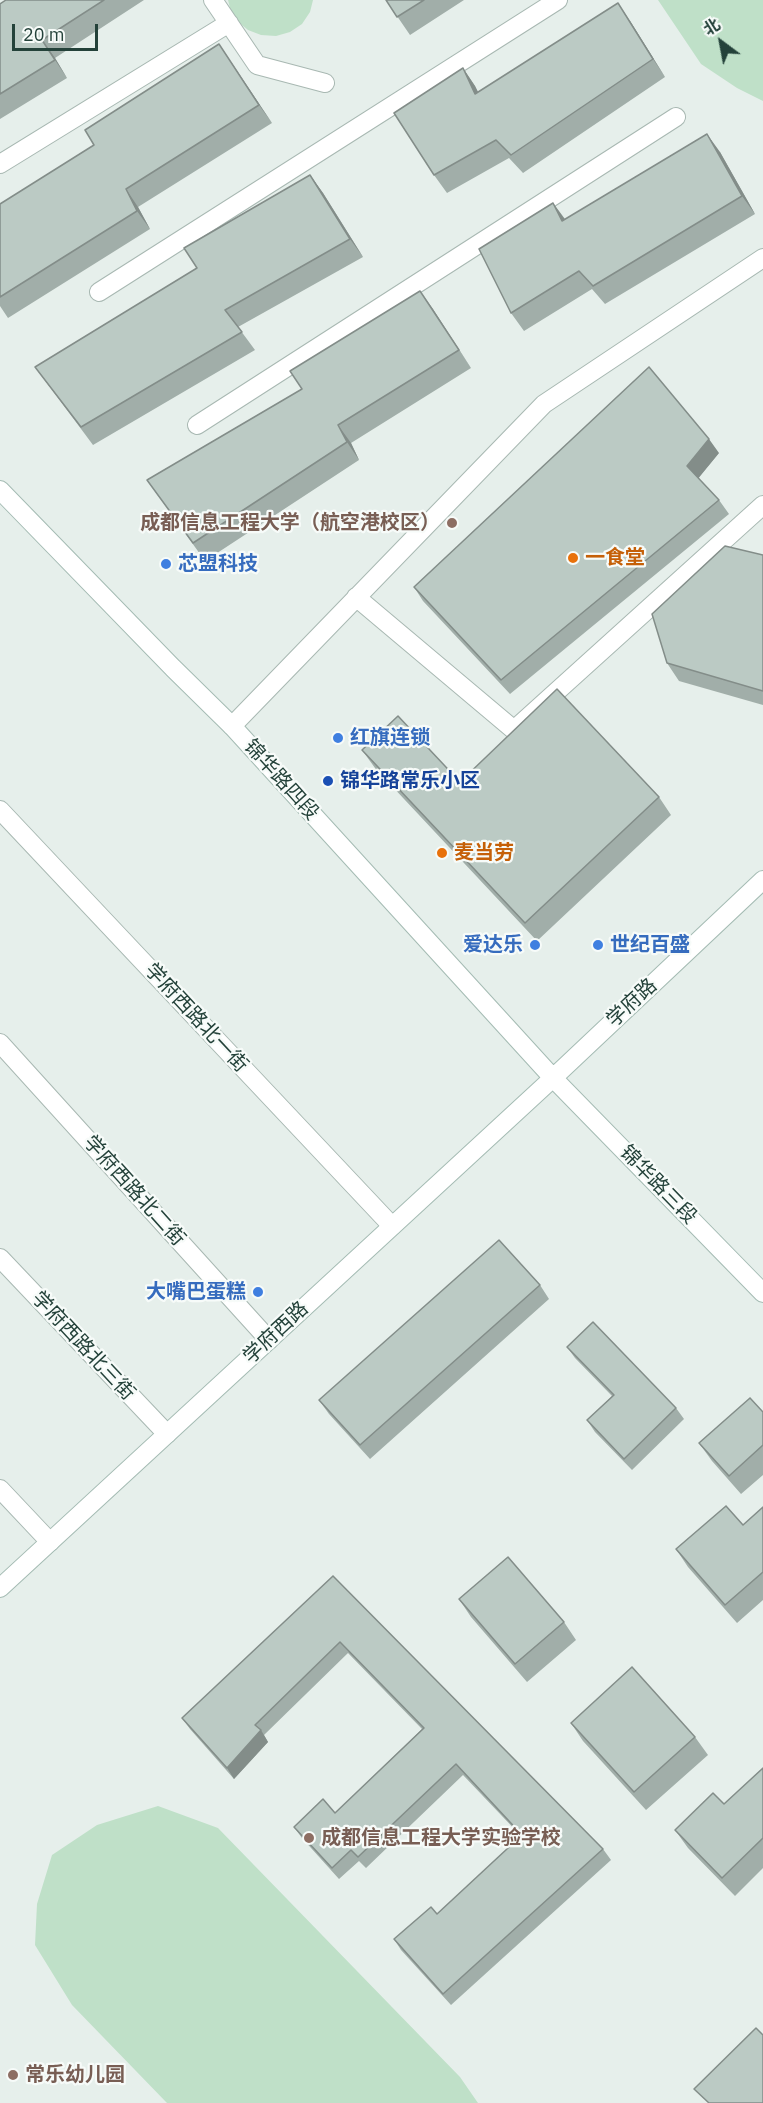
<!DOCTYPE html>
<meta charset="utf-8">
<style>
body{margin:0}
#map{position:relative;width:763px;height:2103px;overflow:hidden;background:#e6efeb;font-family:"IBM Plex Sans","Noto Sans SC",sans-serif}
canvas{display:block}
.north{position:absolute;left:691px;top:12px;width:60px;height:60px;-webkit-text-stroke:4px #f7fbf9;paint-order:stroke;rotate:328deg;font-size:16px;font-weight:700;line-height:24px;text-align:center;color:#24423a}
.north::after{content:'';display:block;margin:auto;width:21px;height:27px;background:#24423a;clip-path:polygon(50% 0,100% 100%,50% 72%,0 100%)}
.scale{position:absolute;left:12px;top:24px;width:86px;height:27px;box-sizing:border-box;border:3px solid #24423a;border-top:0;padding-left:8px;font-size:18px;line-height:21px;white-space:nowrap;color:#24423a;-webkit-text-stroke:4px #f7fbf9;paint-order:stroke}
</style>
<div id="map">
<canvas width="763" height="2103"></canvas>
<div class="north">北</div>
<div class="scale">20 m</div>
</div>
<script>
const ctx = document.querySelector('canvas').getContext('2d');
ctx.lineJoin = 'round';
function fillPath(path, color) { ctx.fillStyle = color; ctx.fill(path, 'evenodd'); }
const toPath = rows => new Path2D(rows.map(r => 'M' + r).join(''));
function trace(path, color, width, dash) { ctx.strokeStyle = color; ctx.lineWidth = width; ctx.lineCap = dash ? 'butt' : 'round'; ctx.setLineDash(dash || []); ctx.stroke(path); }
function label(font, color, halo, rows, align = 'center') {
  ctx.font = font + ' "IBM Plex Sans","Noto Sans SC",sans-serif'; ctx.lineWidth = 4.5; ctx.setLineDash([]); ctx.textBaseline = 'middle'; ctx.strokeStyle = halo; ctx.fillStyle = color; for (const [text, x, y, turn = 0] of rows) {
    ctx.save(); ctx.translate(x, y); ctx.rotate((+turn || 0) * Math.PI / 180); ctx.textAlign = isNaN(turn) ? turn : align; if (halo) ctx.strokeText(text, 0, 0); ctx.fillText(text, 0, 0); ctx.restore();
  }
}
const green = toPath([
 [228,0,313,0,310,12,302,24,290,32,276,36,261,35,248,30,237,21,230,8],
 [658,0,763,0,763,101,737,88,701,64],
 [158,1806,218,1828,460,2077,478,2103,167,2103,72,2005,35,1945,37,1904,52,1855,97,1825]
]);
const street = toPath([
 [213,0,257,65,325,83],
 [0,164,229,23],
 [99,292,558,0],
 [197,425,676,117],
 [356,597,514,730,763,505],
 [232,726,544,404,763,258],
 [0,810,392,1226],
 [0,1043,269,1340],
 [0,1258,167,1434],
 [0,1489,50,1542]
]);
const secondary = toPath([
 [0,490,173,668,232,726,553,1078,763,1293],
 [0,1588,553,1078,763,880]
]);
const wall = toPath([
 [6,0,144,0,55,58,67,78,0,119,0,4],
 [386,0,464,0,410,35],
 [630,21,665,77,523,173,509,158,447,193,434,175,463,68,475,86,478,92],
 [219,44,272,123,138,207,150,229,8,318,0,306,0,204,94,145],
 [720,152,755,214,605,304,592,289,524,331,511,313,553,203,565,219],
 [310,175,323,193,363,257,238,327,255,350,93,445,35,367,197,268],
 [420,291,471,368,351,443,359,460,205,561,147,480,302,389],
 [719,453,698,478,719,500,729,514,510,694,423,601,414,587],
 [763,555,763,705,679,681,667,663],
 [362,750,460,782,659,797,671,815,537,941,375,768],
 [540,1285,549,1299,370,1459,329,1414,319,1400],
 [567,1347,676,1408,684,1419,632,1470,595,1432,587,1420,612,1396,575,1358],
 [763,1412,763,1475,741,1494,712,1461,699,1443],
 [763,1507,763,1600,737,1623,688,1567,676,1549,743,1525],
 [333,1576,603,1849,611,1860,451,2005,401,1950,394,1939,437,1914,521,1836,463,1775,366,1868,359,1861,339,1879,302,1838,294,1827,335,1813,422,1729,348,1653,264,1735,268,1742,234,1779,190,1729,182,1718],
 [459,1599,564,1622,576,1640,527,1682,471,1617],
 [571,1723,695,1737,708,1755,646,1810,583,1741],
 [763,1768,763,1868,735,1896,688,1848,675,1830,724,1804]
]);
const shadedWall = toPath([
 [618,3,630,21,665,77,653,59],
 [42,40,55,58,67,78,55,60],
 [219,44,231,62,272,123,259,105],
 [463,68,475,86,488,112,475,94],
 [707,134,720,152,755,214,742,196],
 [310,175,323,193,363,257,350,239],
 [126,189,138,207,150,229,137,211],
 [553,203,566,221,562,221],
 [420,291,433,309,471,368,459,350],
 [338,425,351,443,359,460,347,442],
 [709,439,719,453,697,480,687,466],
 [261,1730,268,1742,234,1779,227,1768]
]);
const building = toPath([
 [6,0,104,0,42,40,55,60,0,94,0,4,6,0],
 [386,0,424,0,397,17,386,0],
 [618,3,653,59,511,155,496,140,434,175,394,113,463,68,475,94,618,3],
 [219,44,259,105,126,189,137,211,0,297,0,204,94,145,85,130,219,44],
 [707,134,742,196,593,286,579,271,511,313,479,249,553,203,562,221,707,134],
 [310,175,350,239,225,310,242,332,81,427,35,367,197,268,184,248,310,175],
 [420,291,459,350,338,425,347,442,193,543,147,480,302,389,290,371,420,291],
 [649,367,709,439,687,466,719,500,501,680,414,587,649,367],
 [725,546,763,555,763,691,667,663,652,614,725,546],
 [557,689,659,797,525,923,362,750,398,716,460,782,557,689],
 [499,1240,540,1285,360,1445,319,1400,499,1240],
 [593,1322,676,1408,624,1459,587,1420,614,1395,567,1347,593,1322],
 [750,1398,763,1412,763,1445,729,1476,699,1443,750,1398],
 [726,1506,743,1525,763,1507,763,1572,725,1605,676,1549,726,1506],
 [508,1557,564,1622,515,1664,459,1599,508,1557],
 [333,1576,603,1849,443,1994,394,1939,431,1907,437,1914,522,1835,456,1764,358,1857,351,1850,332,1868,294,1827,323,1799,335,1813,424,1728,340,1642,255,1725,261,1730,227,1768,182,1718,333,1576],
 [632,1667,695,1737,634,1792,571,1723,632,1667],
 [763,1768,763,1838,722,1878,675,1830,713,1793,724,1804,763,1768],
 [756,2028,763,2035,763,2103,709,2103,694,2089,756,2028]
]);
const markers = [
 [452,523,6,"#8d6e63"],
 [573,558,6,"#e8710a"],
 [166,564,6,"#3f7fe0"],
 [338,738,6,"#3f7fe0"],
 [328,781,6,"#1a4fb4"],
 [442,853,6,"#e8710a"],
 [535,945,6,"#3f7fe0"],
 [598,945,6,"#3f7fe0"],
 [258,1292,6,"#3f7fe0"],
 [309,1838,6,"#8d6e63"],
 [13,2075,6,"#8d6e63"]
];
const educationNames = [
 ["成都信息工程大学（航空港校区）",440,523,"right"],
 ["成都信息工程大学实验学校",321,1838],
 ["常乐幼儿园",25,2075]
];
const foodNames = [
 ["一食堂",585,558],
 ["麦当劳",454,853]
];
const shopNames = [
 ["芯盟科技",178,564],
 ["红旗连锁",350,738],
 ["爱达乐",523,945,"right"],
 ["世纪百盛",610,945],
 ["大嘴巴蛋糕",246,1292,"right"]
];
const streetNames = [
 ["锦华路四段",281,780,48],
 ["学府路",632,1003,-43],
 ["学府西路北一街",196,1018,47],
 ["锦华路三段",658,1185,46],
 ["学府西路北二街",134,1191,48],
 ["学府西路",276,1333,-43],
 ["学府西路北三街",83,1346,47]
];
const transitNames = [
 ["锦华路常乐小区",340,781]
];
fillPath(green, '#bfe0c8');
trace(street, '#a8b8b2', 20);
trace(secondary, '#a4bbb3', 20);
trace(street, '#fff', 18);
trace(secondary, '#fff', 18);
fillPath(wall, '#a1aea9');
fillPath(shadedWall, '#838d89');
fillPath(building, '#bbcac4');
trace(building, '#838d89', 1.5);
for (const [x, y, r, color] of markers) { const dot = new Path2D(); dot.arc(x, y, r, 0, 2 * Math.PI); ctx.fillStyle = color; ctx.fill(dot); trace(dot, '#f7fbf9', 2); }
label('bold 20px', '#785e54', '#f7fbf9', educationNames, 'left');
label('bold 20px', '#c56008', '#f7fbf9', foodNames, 'left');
label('bold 20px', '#366cbe', '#f7fbf9', shopNames, 'left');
label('20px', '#24423a', '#f7fbf9', streetNames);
label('bold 20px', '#164399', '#f7fbf9', transitNames, 'left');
</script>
